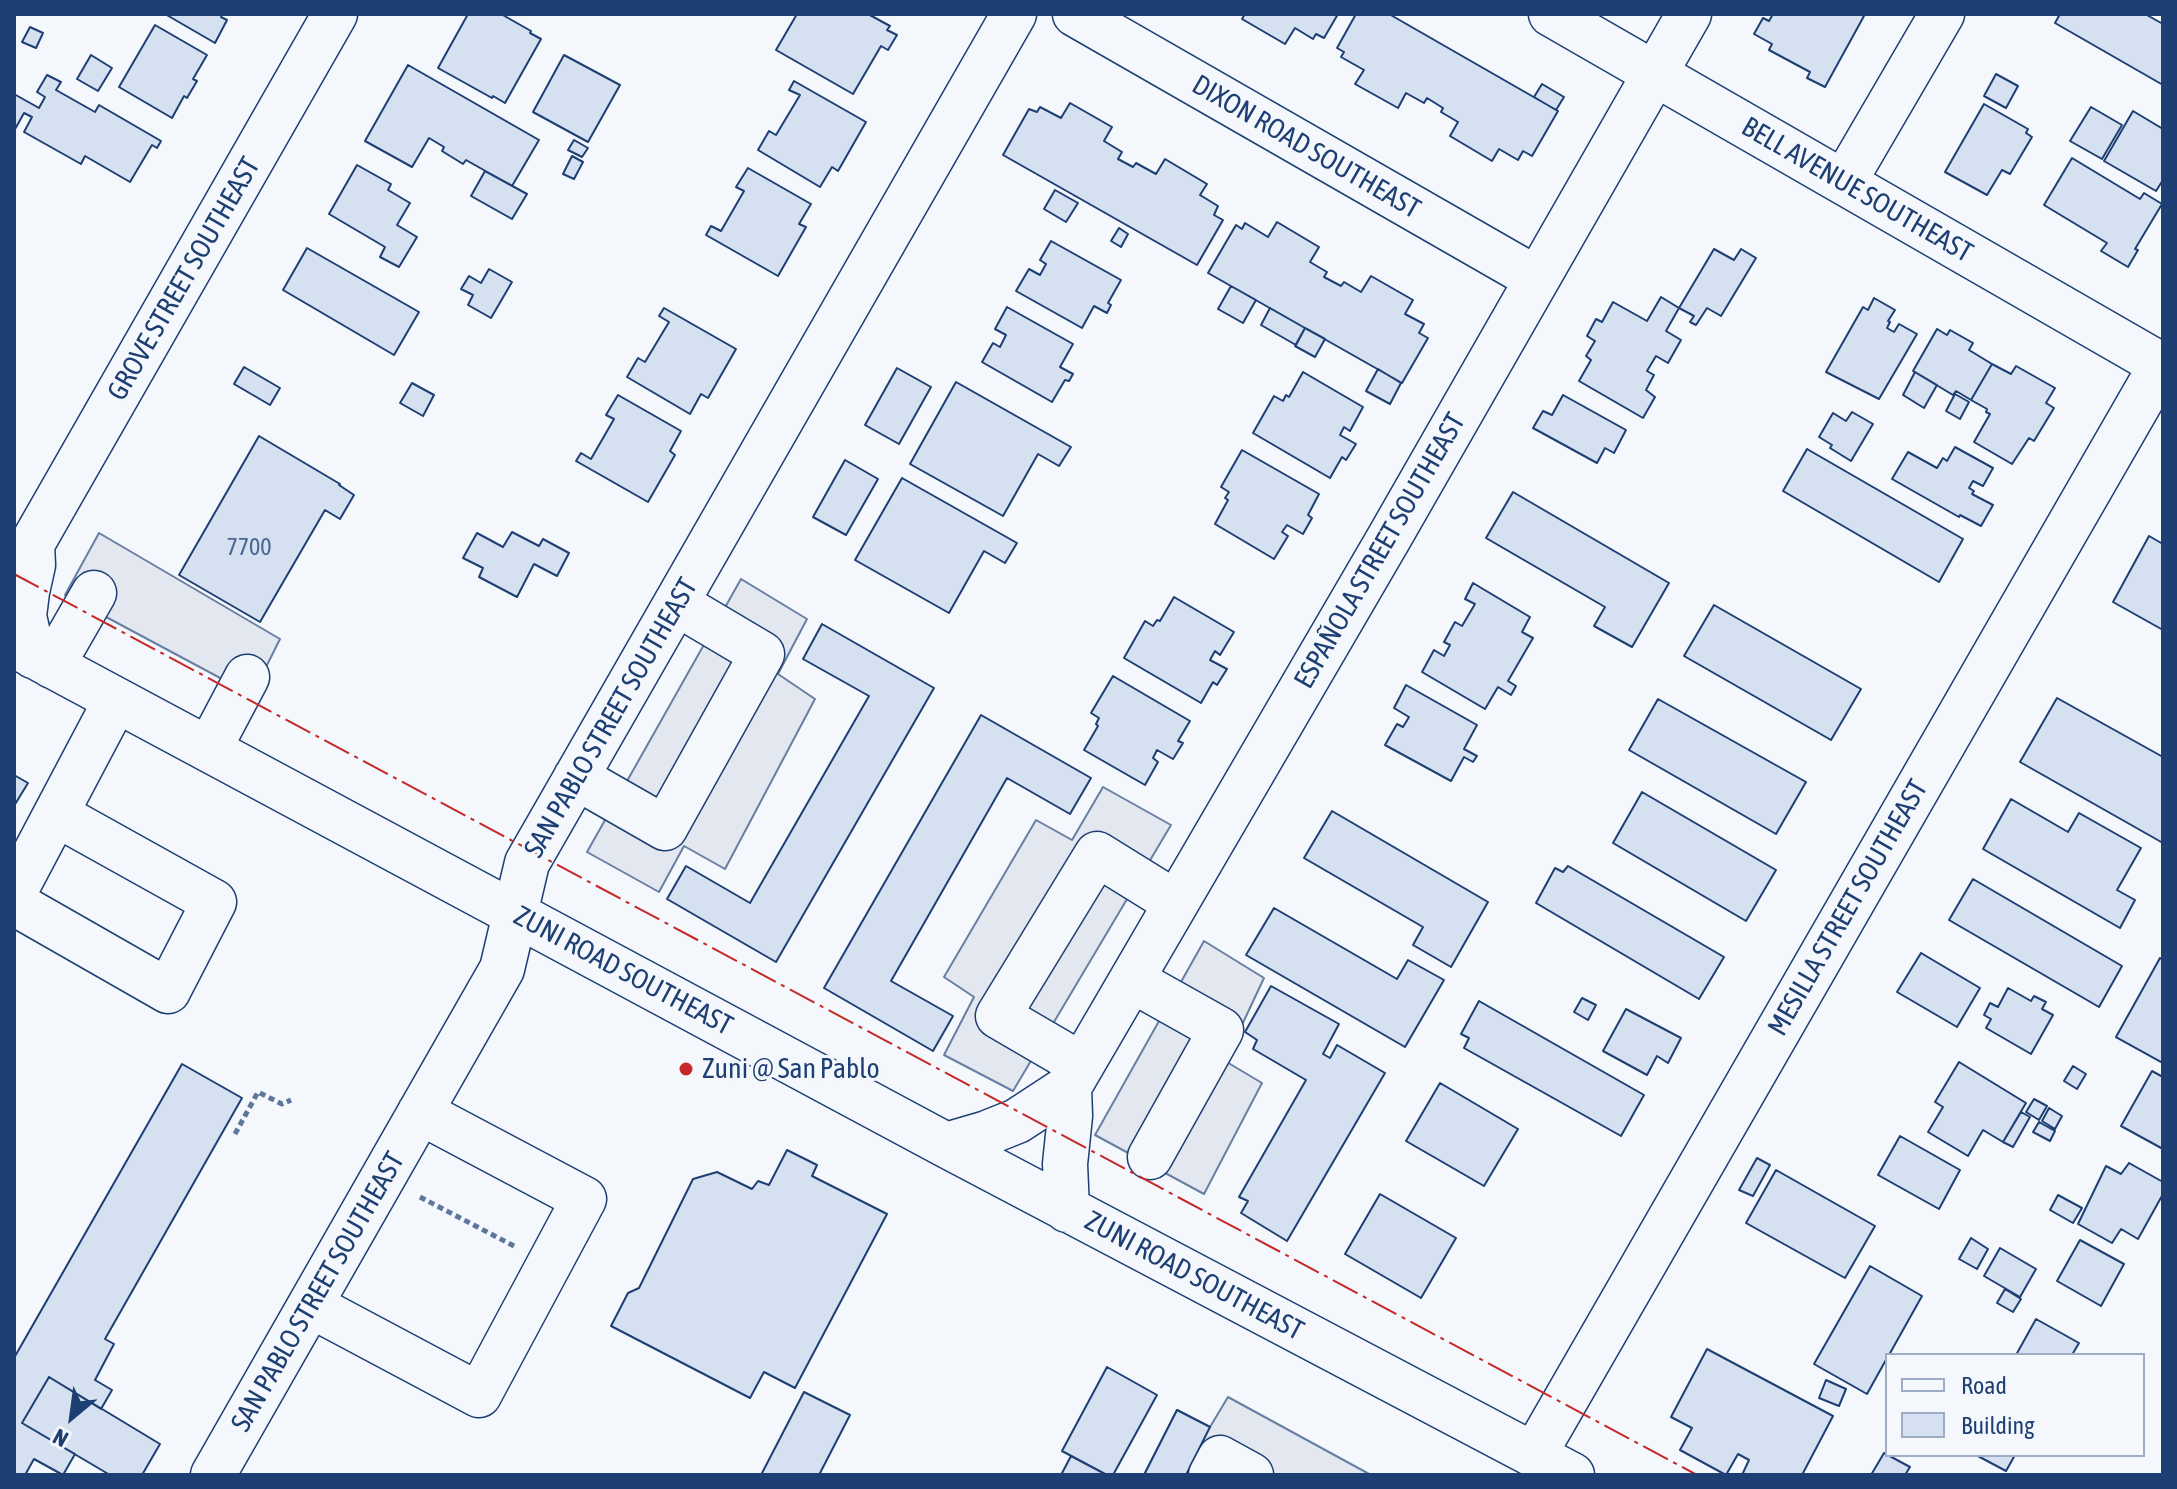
<!DOCTYPE html>
<meta charset="utf-8">
<style>
body{margin:0}
#map{position:relative;width:2177px;height:1489px;overflow:hidden;background:#f4f7fb;font-family:"Asap Condensed",sans-serif}
canvas{display:block}
.frame{position:absolute;inset:0;border:16px solid #1d3f73;pointer-events:none}
.legend{position:absolute;left:1885px;top:1353px;width:260px;height:104px;box-sizing:border-box;background:#f4f7fb;border:2px solid #9eadc5;margin:0;padding:10px 14px;list-style:none;font-size:24px;color:#1d3f73}
.legend li{display:flex;align-items:center;gap:16px;height:40px}
.legend b{width:40px;border:2px solid #9eadc5}
.north{position:absolute;left:32px;top:1377px;width:80px;height:80px;-webkit-text-stroke:6px #f4f7fb;paint-order:stroke;rotate:209deg;font-size:22px;font-weight:700;line-height:32px;text-align:center;color:#1d3f73}
.north::after{content:'';display:block;margin:auto;width:28px;height:36px;background:#1d3f73;clip-path:polygon(50% 0,100% 100%,50% 72%,0 100%)}
</style>
<div id="map">
<canvas width="2177" height="1489"></canvas>
<div class="frame"></div>
<ul class="legend">
<li><b style="height:10px;background:#f4f7fb"></b>Road</li>
<li><b style="height:22px;background:#d5e0f0"></b>Building</li>
</ul>
<div class="north">N</div>
</div>
<script>
const ctx = document.querySelector('canvas').getContext('2d');
ctx.lineJoin = 'round';
function fillPath(path, color) { ctx.fillStyle = color; ctx.fill(path, 'evenodd'); }
const toPath = rows => new Path2D(rows.map(r => 'M' + r).join(''));
function trace(path, color, width, dash) { ctx.strokeStyle = color; ctx.lineWidth = width; ctx.lineCap = dash ? 'butt' : 'round'; ctx.setLineDash(dash || []); ctx.stroke(path); }
function label(font, color, halo, rows, align = 'center') {
  ctx.font = font + ' "Asap Condensed",sans-serif'; ctx.lineWidth = 6; ctx.setLineDash([]); ctx.textBaseline = 'middle'; ctx.strokeStyle = halo; ctx.fillStyle = color; for (const [text, x, y, turn = 0] of rows) {
    ctx.save(); ctx.translate(x, y); ctx.rotate((+turn || 0) * Math.PI / 180); ctx.textAlign = isNaN(turn) ? turn : align; if (halo) ctx.strokeText(text, 0, 0); ctx.fillText(text, 0, 0); ctx.restore();
  }
}
const parking = toPath([
 [99,533,280,639,252,695,65,595,99,533],
 [741,579,807,619,778,674,815,699,725,869,684,846,659,892,587,852,741,579],
 [1103,787,1171,825,1013,1091,944,1055,974,997,944,977,1036,820,1072,840,1103,787],
 [1204,941,1264,978,1225,1061,1262,1083,1204,1194,1095,1135,1204,941],
 [1228,1397,1371,1475,1144,1475,1177,1410,1210,1427,1228,1397]
]);
const building = toPath([
 [165,14,222,14,221,17,227,20,215,43,165,14],
 [468,14,501,14,531,31,530,33,541,39,505,103,493,96,492,98,438,68,468,14],
 [797,14,868,14,890,26,887,30,897,35,888,50,881,46,853,94,776,50,797,14],
 [1245,14,1338,14,1324,38,1316,34,1313,39,1295,28,1285,44,1242,19,1245,14],
 [1356,14,1389,14,1558,111,1532,156,1523,151,1518,160,1499,149,1492,161,1450,136,1458,122,1441,112,1443,108,1427,98,1424,103,1406,93,1398,108,1355,84,1364,70,1341,57,1344,52,1337,48,1356,14],
 [1773,14,1860,14,1864,16,1825,87,1807,78,1810,72,1769,50,1772,44,1754,34,1763,18,1769,21,1773,14],
 [2060,14,2145,14,2163,24,2163,85,2055,23,2060,14],
 [155,25,207,55,193,79,197,81,187,98,184,96,172,118,119,87,155,25],
 [30,27,43,33,36,48,22,42,30,27],
 [91,55,112,68,98,91,77,79,91,55],
 [564,55,620,85,588,142,533,112,564,55],
 [408,65,539,140,512,186,466,160,463,164,442,151,444,147,429,138,412,167,365,141,408,65],
 [1996,74,2018,86,2006,108,1984,96,1996,74],
 [47,75,61,82,56,90,95,112,99,105,161,141,157,148,152,145,130,182,85,156,81,164,24,132,32,117,24,113,14,131,14,94,39,108,45,97,37,92,47,75],
 [794,81,866,122,838,171,832,167,820,187,758,150,769,131,776,135,800,95,789,90,794,81],
 [1542,84,1564,97,1556,110,1534,97,1542,84],
 [1070,103,1112,127,1104,141,1122,152,1118,159,1133,167,1136,163,1156,174,1165,159,1207,184,1200,195,1218,206,1214,215,1223,220,1197,265,1003,155,1029,109,1037,112,1040,107,1061,118,1070,103],
 [1984,104,2028,129,2026,133,2032,137,2010,174,2002,170,1987,195,1945,172,1984,104],
 [2091,107,2122,125,2102,159,2070,141,2091,107],
 [2133,111,2163,129,2163,180,2156,191,2104,161,2133,111],
 [574,140,588,148,582,157,568,150,574,140],
 [572,156,583,162,574,179,563,174,572,156],
 [2072,158,2140,199,2144,193,2162,204,2135,249,2138,250,2128,267,2101,251,2107,243,2044,205,2072,158],
 [357,165,391,184,388,190,410,203,397,225,417,237,399,267,380,257,385,247,329,214,357,165],
 [748,168,811,204,799,224,806,227,778,276,706,235,711,226,721,231,744,191,736,187,748,168],
 [485,171,527,194,512,219,471,196,485,171],
 [1055,190,1078,203,1066,222,1044,209,1055,190],
 [1277,222,1319,247,1310,262,1327,272,1324,277,1341,286,1344,282,1361,292,1371,276,1413,300,1405,314,1424,324,1419,333,1428,338,1402,383,1208,273,1236,225,1242,229,1245,223,1268,237,1277,222],
 [1119,228,1128,234,1121,247,1111,241,1119,228],
 [1051,241,1121,280,1108,303,1111,305,1107,313,1094,306,1082,328,1016,291,1029,269,1040,275,1046,264,1040,260,1051,241],
 [307,248,419,312,394,355,283,290,307,248],
 [1714,249,1734,260,1741,249,1756,258,1721,316,1707,308,1696,325,1690,322,1694,316,1679,308,1714,249],
 [489,269,512,282,491,318,468,305,473,295,461,289,469,276,481,283,489,269],
 [1231,286,1256,300,1243,323,1218,309,1231,286],
 [1661,297,1679,308,1666,331,1681,340,1668,363,1656,356,1647,371,1654,375,1646,390,1655,397,1643,418,1579,381,1591,360,1586,356,1595,341,1587,336,1596,319,1602,322,1613,302,1647,321,1661,297],
 [1874,298,1895,310,1888,321,1890,322,1887,328,1894,332,1899,324,1917,334,1879,399,1826,372,1863,307,1868,310,1874,298],
 [1007,307,1073,344,1060,367,1073,374,1069,381,1065,380,1052,402,982,362,993,343,1000,347,1006,335,995,329,1007,307],
 [664,308,736,349,708,398,701,394,690,414,627,377,638,358,645,362,669,322,659,316,664,308],
 [1270,308,1305,328,1296,345,1261,325,1270,308],
 [1305,328,1325,339,1315,357,1295,346,1305,328],
 [1937,329,1947,335,1950,330,1973,343,1969,350,1992,364,1971,400,1956,391,1953,395,1913,371,1937,329],
 [1992,364,2011,374,2016,366,2055,388,2046,403,2054,408,2034,441,2029,438,2012,464,1974,442,1990,414,1986,412,1987,409,1971,400,1992,364],
 [244,367,280,388,270,405,234,384,244,367],
 [897,368,931,387,899,444,865,425,897,368],
 [1378,369,1401,383,1390,404,1366,391,1378,369],
 [1303,372,1363,407,1350,431,1344,427,1340,435,1356,444,1346,460,1342,457,1330,478,1253,433,1274,396,1283,401,1286,395,1289,397,1303,372],
 [1915,372,1937,385,1924,408,1903,395,1915,372],
 [956,382,1071,447,1059,466,1038,454,1003,516,910,464,956,382],
 [412,383,434,395,423,416,400,403,412,383],
 [1955,394,1969,402,1960,419,1946,411,1955,394],
 [618,395,681,431,670,451,675,455,648,502,576,461,581,453,591,459,614,419,606,415,618,395],
 [1563,395,1626,430,1614,453,1605,448,1597,463,1533,428,1543,411,1552,415,1563,395],
 [1852,412,1873,424,1851,461,1830,448,1832,445,1819,437,1833,413,1846,421,1852,412],
 [259,436,340,484,339,485,354,495,340,519,325,510,260,622,179,575,259,436],
 [1955,447,1993,468,1983,486,1973,481,1969,488,1974,491,1972,494,1993,505,1981,526,1960,515,1959,517,1892,479,1908,452,1937,468,1943,458,1947,461,1955,447],
 [1807,449,1963,539,1939,582,1783,491,1807,449],
 [1242,450,1319,494,1308,515,1312,518,1303,534,1287,525,1282,532,1288,536,1274,559,1215,524,1228,500,1225,498,1229,492,1221,487,1242,450],
 [845,460,878,479,846,535,813,517,845,460],
 [902,478,1017,543,1005,563,984,551,949,613,855,560,902,478],
 [1513,492,1669,583,1632,647,1594,626,1605,607,1486,538,1513,492],
 [512,532,539,546,543,539,569,553,557,576,534,564,517,597,479,577,483,568,463,558,477,533,503,547,512,532],
 [2149,536,2163,544,2163,630,2113,602,2149,536],
 [1473,583,1530,617,1522,632,1533,638,1508,681,1516,686,1511,695,1498,687,1485,709,1422,672,1434,650,1444,656,1450,645,1444,642,1455,622,1462,626,1475,604,1465,599,1473,583],
 [1174,597,1234,632,1220,655,1215,651,1210,660,1227,669,1217,685,1213,682,1201,703,1124,658,1145,621,1153,626,1157,620,1160,621,1174,597],
 [1714,605,1861,689,1831,740,1684,656,1714,605],
 [822,624,934,688,776,962,667,899,686,866,750,903,869,696,803,659,822,624],
 [1113,676,1190,721,1178,741,1183,743,1173,759,1157,750,1153,758,1158,762,1145,785,1084,750,1098,726,1096,724,1099,718,1091,713,1113,676],
 [1406,685,1477,725,1464,749,1477,756,1473,762,1464,757,1451,781,1385,745,1397,724,1403,727,1409,717,1394,708,1406,685],
 [2057,698,2163,757,2163,843,2020,762,2057,698],
 [1658,699,1806,782,1776,834,1629,750,1658,699],
 [981,715,1091,778,1070,814,1007,778,891,981,953,1016,933,1051,824,988,981,715],
 [14,775,28,783,14,806,14,775],
 [1642,792,1776,870,1746,921,1613,843,1642,792],
 [2011,799,2068,832,2079,813,2141,848,2117,890,2135,900,2120,928,1983,849,2011,799],
 [1332,811,1488,902,1451,967,1413,945,1423,927,1304,858,1332,811],
 [1568,866,1724,957,1699,999,1536,903,1555,868,1563,872,1568,866],
 [1973,879,2122,966,2099,1007,1949,920,1973,879],
 [1274,908,1397,979,1408,960,1444,980,1405,1047,1246,955,1274,908],
 [1921,953,1980,988,1957,1027,1897,992,1921,953],
 [2160,958,2163,960,2163,1063,2116,1037,2160,958],
 [1271,986,1339,1024,1323,1054,1330,1058,1337,1045,1385,1073,1287,1241,1241,1213,1248,1201,1239,1197,1306,1080,1253,1049,1257,1040,1245,1032,1271,986],
 [2008,988,2031,1001,2034,996,2046,1002,2042,1009,2053,1015,2031,1054,1986,1028,1991,1019,1984,1015,1990,1003,1998,1007,2008,988],
 [1582,998,1596,1005,1588,1020,1574,1012,1582,998],
 [1479,1001,1644,1095,1621,1136,1464,1048,1469,1038,1461,1034,1479,1001],
 [1626,1009,1681,1038,1668,1063,1657,1056,1647,1075,1603,1051,1626,1009],
 [1959,1062,2026,1103,2003,1142,1983,1130,1968,1156,1928,1132,1943,1107,1935,1102,1959,1062],
 [182,1064,242,1098,105,1339,114,1344,95,1380,112,1390,101,1409,49,1377,22,1423,75,1454,63,1475,34,1459,25,1475,14,1475,14,1358,182,1064],
 [2073,1066,2086,1074,2077,1089,2064,1081,2073,1066],
 [2152,1071,2163,1077,2163,1149,2121,1126,2152,1071],
 [1440,1083,1518,1129,1484,1186,1406,1141,1440,1083],
 [2034,1099,2047,1106,2039,1120,2026,1112,2034,1099],
 [2049,1108,2062,1116,2055,1129,2042,1121,2049,1108],
 [2021,1112,2030,1117,2013,1147,2003,1142,2021,1112],
 [2039,1122,2055,1131,2050,1141,2033,1132,2039,1122],
 [1900,1136,1960,1170,1939,1209,1878,1175,1900,1136],
 [787,1150,817,1165,812,1176,887,1214,795,1388,764,1372,750,1398,611,1326,628,1293,639,1288,693,1179,717,1172,752,1189,758,1181,769,1185,787,1150],
 [1757,1158,1770,1165,1753,1196,1739,1190,1757,1158],
 [2129,1163,2163,1182,2163,1194,2138,1239,2121,1229,2112,1243,2078,1224,2106,1166,2121,1174,2129,1163],
 [1776,1170,1875,1226,1845,1278,1746,1223,1776,1170],
 [1380,1194,1456,1238,1421,1298,1345,1254,1380,1194],
 [2058,1195,2082,1208,2073,1223,2050,1210,2058,1195],
 [1971,1238,1988,1249,1977,1269,1959,1259,1971,1238],
 [2080,1240,2124,1264,2101,1306,2057,1281,2080,1240],
 [2000,1248,2036,1269,2020,1297,1984,1276,2000,1248],
 [1870,1266,1922,1296,1889,1355,1887,1355,1887,1358,1867,1394,1814,1364,1870,1266],
 [2005,1289,2021,1299,2013,1312,1997,1303,2005,1289],
 [2036,1319,2079,1343,2072,1355,2016,1355,2036,1319],
 [1707,1349,1833,1416,1802,1475,1742,1475,1749,1460,1738,1454,1726,1475,1680,1450,1692,1428,1671,1417,1707,1349],
 [1107,1367,1157,1395,1113,1475,1107,1475,1062,1451,1107,1367],
 [49,1377,160,1444,142,1475,110,1475,22,1423,49,1377],
 [1826,1380,1846,1389,1839,1406,1819,1398,1826,1380],
 [804,1392,850,1415,819,1475,761,1475,804,1392],
 [1177,1410,1210,1427,1186,1475,1144,1475,1177,1410],
 [1884,1453,1910,1467,1905,1475,1871,1475,1884,1453],
 [1976,1455,2015,1455,2006,1471,1976,1455],
 [1071,1456,1107,1475,1061,1475,1071,1456]
]);
const path = toPath([
 [235,1134,258,1092,282,1104,291,1100],
 [420,1197,514,1246]
]);
const minor = toPath([
 [1075,14,1537,279],
 [1551,14,2163,366],
 [1844,182,1942,14],
 [32,544,33,565,27,592,24,616,33,656],
 [14,557,32,544,335,14],
 [14,645,946,1145,1572,1475],
 [52,666,94,593],
 [209,749,247,677],
 [576,777,665,828,762,654,676,603],
 [14,893,116,700],
 [14,903,168,991,214,902,56,814],
 [1132,980,1221,1030,1150,1157],
 [1082,1065,998,1016,1097,854,1176,903],
 [946,1145,987,1133,1017,1121,1069,1087,1389,538,1689,14],
 [1067,1210,1065,1164,1070,1116,1069,1087],
 [310,1305,479,1395,584,1199,420,1112],
 [1534,1455,2163,362],
 [213,1475,502,969,527,863,1014,14],
 [1211,1475,1220,1458,1251,1475]
]);
const power = toPath([
 [14,574,1697,1475]
]);
const markers = [
 [686,1069,8,"#c62828"]
];
const numberNames = [
 ["7700",249,547]
];
const streetNames = [
 ["DIXON ROAD SOUTHEAST",1306,147,30],
 ["BELL AVENUE SOUTHEAST",1857,190,30],
 ["GROVE STREET SOUTHEAST",184,279,-60],
 ["ESPAÑOLA STREET SOUTHEAST",1380,551,-60],
 ["SAN PABLO STREET SOUTHEAST",611,718,-60],
 ["MESILLA STREET SOUTHEAST",1848,908,-60],
 ["ZUNI ROAD SOUTHEAST",623,971,28],
 ["ZUNI ROAD SOUTHEAST",1194,1276,28],
 ["SAN PABLO STREET SOUTHEAST",318,1292,-60]
];
const poiNames = [
 ["Zuni @ San Pablo",702,1069]
];
fillPath(parking, '#e3e8f0');
trace(parking, '#687fa3', 2);
fillPath(building, '#d5e0f0');
trace(building, '#1d3f73', 2);
trace(minor, '#1d3f73', 47);
trace(path, '#5e769c', 5, [6, 4]);
trace(minor, '#f4f7fb', 44);
trace(power, '#c62828', 2, [28, 6, 4, 6]);
for (const [x, y, r, color] of markers) { const dot = new Path2D(); dot.arc(x, y, r, 0, 2 * Math.PI); ctx.fillStyle = color; ctx.fill(dot); trace(dot, '#f4f7fb', 3); }
label('24px', '#4b6792', null, numberNames);
label('28px', '#1d3f73', '#f4f7fb', streetNames);
label('28px', '#1d3f73', '#f4f7fb', poiNames, 'left');
</script>
